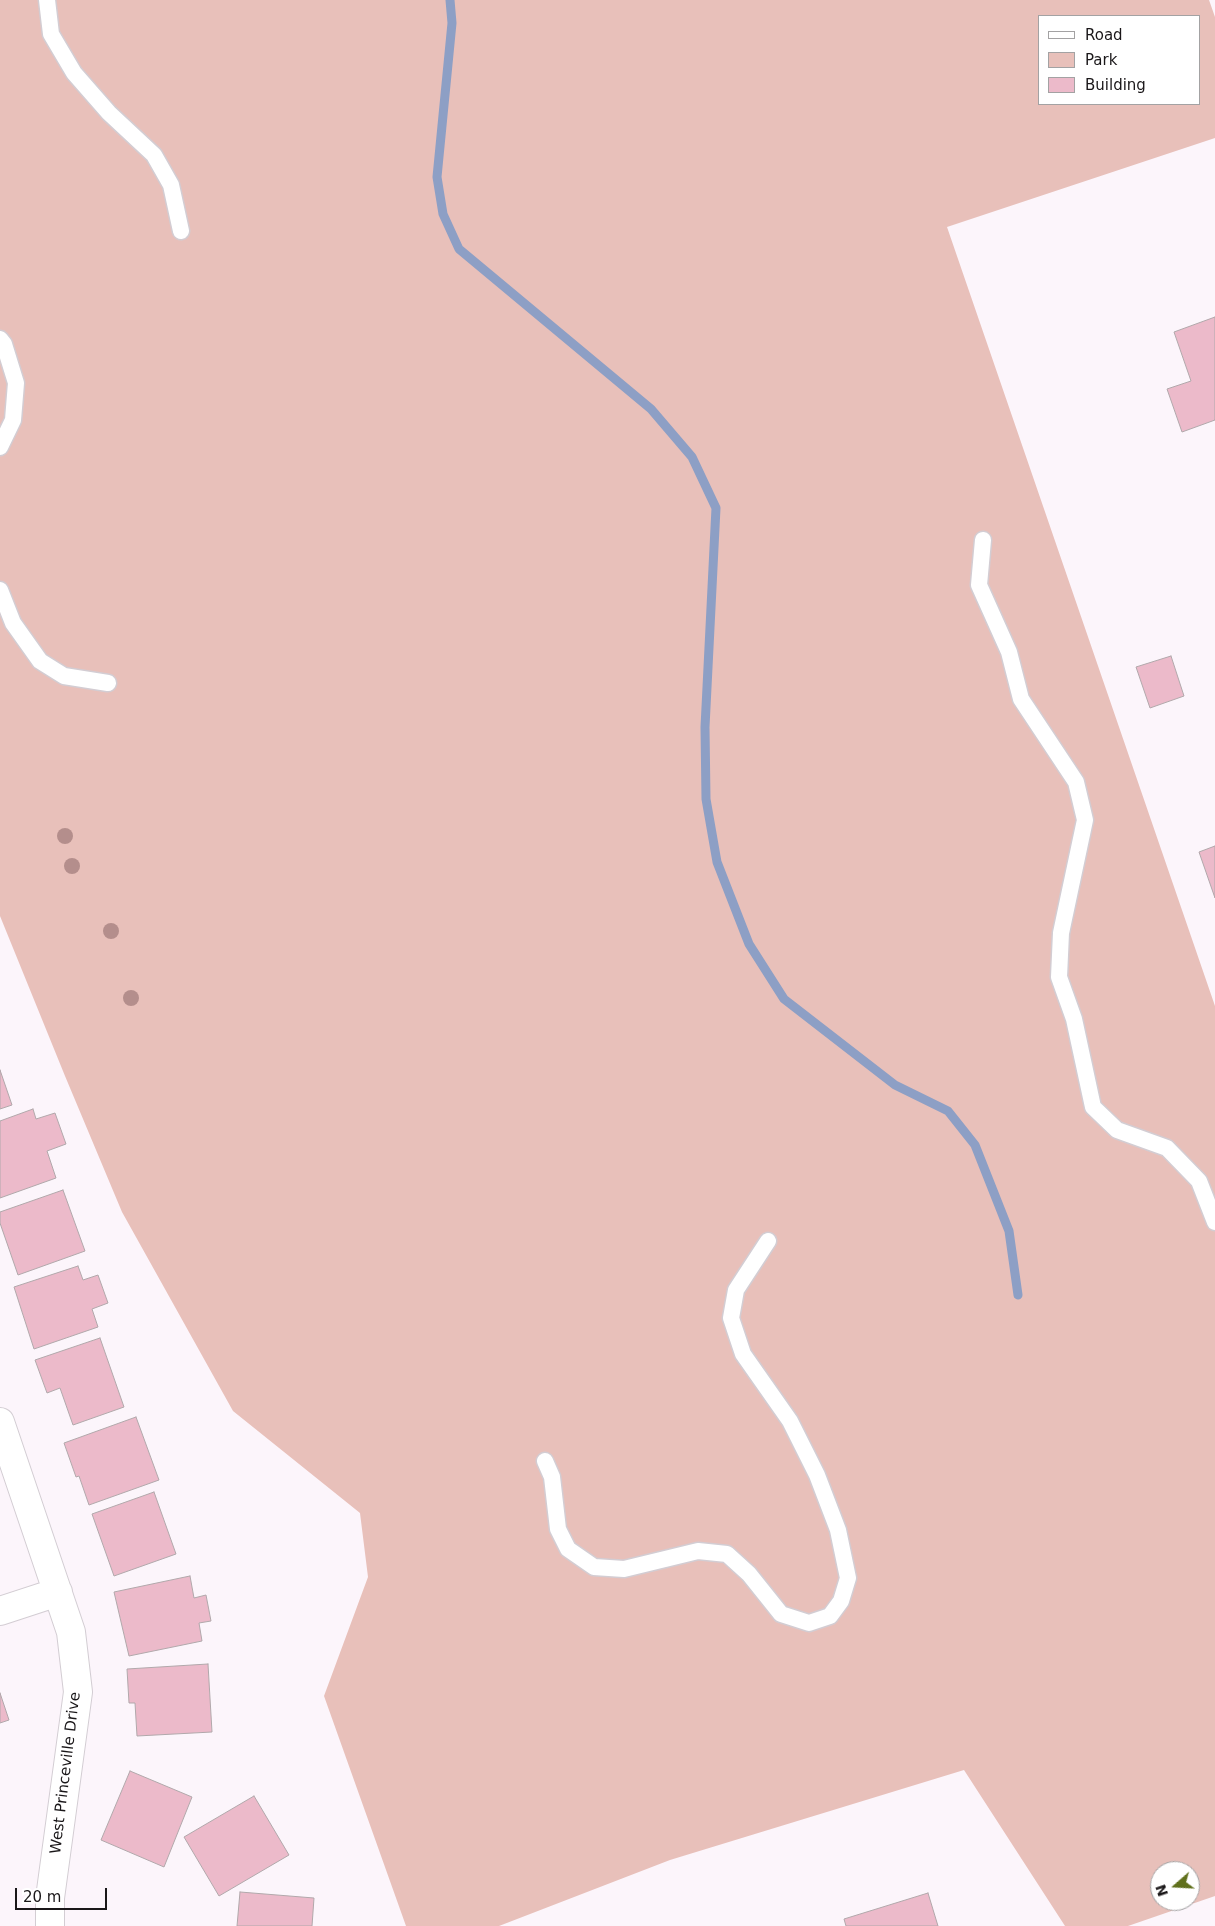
<!DOCTYPE html>
<style>
body{margin:0}
#map{position:relative;width:1215px;height:1926px;overflow:hidden;background:#fcf5fb;font-family:"DejaVu Sans",sans-serif}
canvas{display:block}
.legend{position:absolute;left:1038px;top:15px;width:162px;height:90px;box-sizing:border-box;background:#fff;border:1px solid #a3a2a3;margin:0;padding:6px 9px;list-style:none;font-size:15px;color:#1a1719}
.legend li{display:flex;align-items:center;gap:10px;height:25px}
.legend b{width:25px;border:1px solid #a3a2a3}
.north{position:absolute;left:1150px;top:1861px;width:50px;height:50px;box-sizing:border-box;background:#fff;border:1px solid #a3a2a3;border-radius:50%;rotate:251deg;font-size:14px;font-weight:700;line-height:20px;text-align:center;color:#1a1719}
.north::after{content:'';display:block;margin:auto;width:18px;height:22px;background:#60701c;clip-path:polygon(50% 0,100% 100%,50% 72%,0 100%)}
.scale{position:absolute;left:15px;top:1888px;width:92px;height:22px;box-sizing:border-box;border:2px solid #1a1719;border-top:0;padding-left:6px;font-size:15px;line-height:18px;white-space:nowrap;color:#1a1719;-webkit-text-stroke:4px #fff;paint-order:stroke}
</style>
<div id="map">
<canvas width="1215" height="1926"></canvas>
<ul class="legend">
<li><b style="height:6px;background:#fff"></b>Road</li>
<li><b style="height:14px;background:#e8c0ba"></b>Park</li>
<li><b style="height:14px;background:#ecbaca"></b>Building</li>
</ul>
<div class="north">N</div>
<div class="scale">20 m</div>
</div>
<script>
const ctx = document.querySelector('canvas').getContext('2d');
ctx.lineJoin = 'round';
function fillPath(path, color) { ctx.fillStyle = color; ctx.fill(path, 'evenodd'); }
const toPath = rows => new Path2D(rows.map(r => 'M' + r).join(''));
function trace(path, color, width, dash) { ctx.strokeStyle = color; ctx.lineWidth = width; ctx.lineCap = dash ? 'butt' : 'round'; ctx.setLineDash(dash || []); ctx.stroke(path); }
function label(font, color, halo, rows, align = 'center') {
  ctx.font = font + ' "DejaVu Sans",sans-serif'; ctx.lineWidth = 4; ctx.setLineDash([]); ctx.textBaseline = 'middle'; ctx.strokeStyle = halo; ctx.fillStyle = color; for (const [text, x, y, turn = 0] of rows) {
    ctx.save(); ctx.translate(x, y); ctx.rotate((+turn || 0) * Math.PI / 180); ctx.textAlign = isNaN(turn) ? turn : align; if (halo) ctx.strokeText(text, 0, 0); ctx.fillText(text, 0, 0); ctx.restore();
  }
}
const green = toPath([
 [0,0,1209,0,1215,17,1215,138,947,227,1215,1006,1215,1896,1128,1926,1065,1926,964,1770,670,1860,499,1926,406,1926,324,1696,368,1577,360,1513,233,1411,122,1212,65,1076,0,916],
 [1039,16,1199,16,1199,104,1039,104],
 [1160,1871,1190,1871,1190,1901,1160,1901]
]);
const stream = toPath([
 [450,0,452,23,437,177,443,214,459,249,651,409,692,457,716,508,705,727,706,799,717,862,749,944,784,999,895,1085,948,1111,975,1145,1009,1231,1018,1295]
]);
const building = toPath([
 [1215,317,1215,420,1182,432,1167,389,1191,381,1174,332,1215,317],
 [1171,656,1184,696,1150,708,1136,667,1171,656],
 [1215,846,1215,898,1199,852,1215,846],
 [0,1070,12,1105,0,1109,0,1070],
 [33,1109,36,1119,55,1113,66,1144,47,1151,56,1178,0,1198,0,1121,33,1109],
 [63,1190,85,1251,18,1275,0,1223,0,1212,63,1190],
 [78,1266,83,1280,98,1275,108,1303,92,1309,98,1327,34,1349,14,1287,78,1266],
 [100,1338,124,1407,73,1425,60,1388,47,1393,35,1360,100,1338],
 [136,1417,159,1480,89,1505,79,1476,76,1477,64,1443,136,1417],
 [154,1492,176,1554,114,1576,92,1514,154,1492],
 [190,1576,194,1598,206,1595,211,1621,199,1623,202,1641,129,1656,114,1592,190,1576],
 [208,1664,212,1732,137,1736,135,1703,129,1703,127,1669,208,1664],
 [0,1693,9,1720,0,1723,0,1693],
 [130,1771,192,1797,164,1867,101,1840,130,1771],
 [254,1796,289,1855,219,1896,184,1837,254,1796],
 [240,1892,314,1898,312,1926,237,1926,240,1892],
 [928,1893,938,1926,846,1926,844,1919,928,1893]
]);
const lane = toPath([
 [47,0,51,34,74,73,109,113,154,155,171,185,181,231],
 [0,339,4,344,16,383,13,420,0,447],
 [983,540,979,585,1009,652,1021,699,1076,782,1085,820,1061,933,1059,977,1074,1019,1093,1107,1117,1130,1167,1148,1199,1181,1215,1222],
 [0,590,13,623,40,661,64,676,108,683],
 [545,1461,552,1477,558,1529,568,1549,594,1567,624,1569,698,1551,727,1554,749,1574,781,1614,809,1623,830,1616,841,1601,848,1578,838,1530,817,1475,790,1421,743,1354,731,1318,736,1290,768,1241]
]);
const street = toPath([
 [0,1422,71,1632,78,1692,50,1898,50,1926],
 [0,1611,58,1592]
]);
const trees = [
 [65,836],
 [72,866],
 [111,931],
 [131,998]
];
const streetNames = [
 ["West Princeville Drive",66,1773,-83]
];
fillPath(green, '#e8c0ba');
trace(stream, '#8d9fc5', 9);
fillPath(building, '#ecbaca');
trace(building, '#b1a8ab', 1);
trace(lane, '#d3cdd3', 19);
trace(street, '#d3cdd3', 30);
trace(lane, '#fff', 16);
trace(street, '#fff', 28);
ctx.fillStyle = '#b48e8c';
for (const [x, y] of trees) { ctx.beginPath(); ctx.arc(x, y, 8, 0, 2 * Math.PI); ctx.fill(); }
label('15px', '#1a1719', '#fff', streetNames);
</script>
